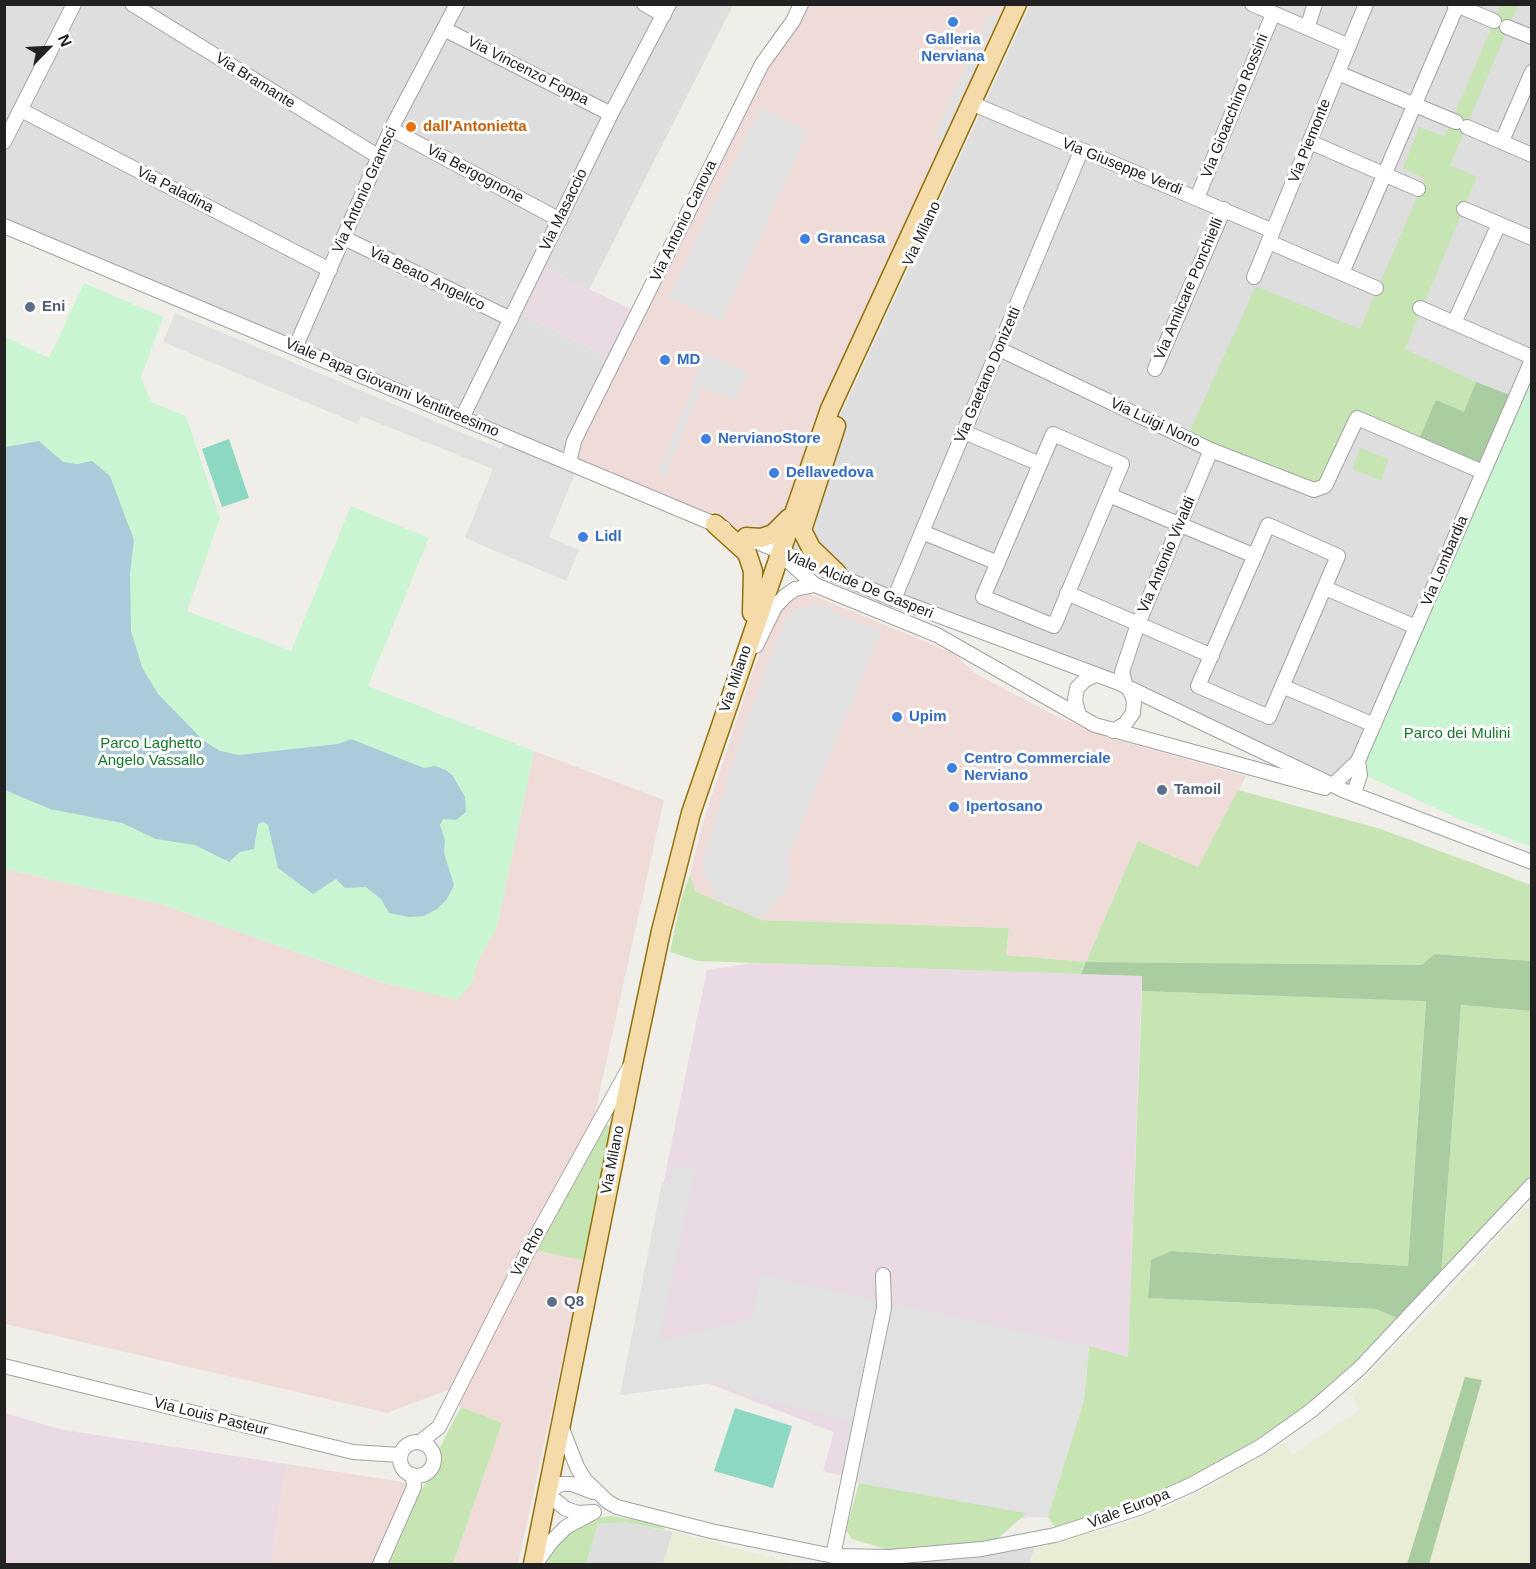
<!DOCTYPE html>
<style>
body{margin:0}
#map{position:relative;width:1536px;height:1569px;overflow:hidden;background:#f0eee8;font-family:Arial,sans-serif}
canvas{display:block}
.frame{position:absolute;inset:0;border:6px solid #212121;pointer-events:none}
.north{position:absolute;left:18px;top:18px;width:60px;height:60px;-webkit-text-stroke:4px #fff;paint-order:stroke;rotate:66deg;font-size:16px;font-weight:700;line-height:24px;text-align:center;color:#212121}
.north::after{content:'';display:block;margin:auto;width:21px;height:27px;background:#212121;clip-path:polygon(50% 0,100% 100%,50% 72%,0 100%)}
</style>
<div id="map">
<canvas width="1536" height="1569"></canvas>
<div class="frame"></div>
<div class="north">N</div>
</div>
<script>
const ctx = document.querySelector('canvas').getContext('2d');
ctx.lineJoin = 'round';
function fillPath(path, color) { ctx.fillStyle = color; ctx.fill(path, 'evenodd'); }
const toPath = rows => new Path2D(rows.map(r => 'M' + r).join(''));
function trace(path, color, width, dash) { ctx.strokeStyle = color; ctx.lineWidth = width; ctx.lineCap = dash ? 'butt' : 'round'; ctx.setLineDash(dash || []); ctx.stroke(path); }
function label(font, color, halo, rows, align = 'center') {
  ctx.font = font + ' Arial,sans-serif'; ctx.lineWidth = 6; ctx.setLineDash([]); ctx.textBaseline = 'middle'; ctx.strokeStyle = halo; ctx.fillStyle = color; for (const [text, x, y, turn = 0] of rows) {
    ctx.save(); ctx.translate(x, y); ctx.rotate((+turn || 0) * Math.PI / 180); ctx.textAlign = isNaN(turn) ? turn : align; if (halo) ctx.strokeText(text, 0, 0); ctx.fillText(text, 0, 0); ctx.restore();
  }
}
const residential = toPath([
 [4,5,733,5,589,290,540,265,517,312,613,360,573,440,557,456,5,223],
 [1030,5,1531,5,1531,381,1369,757,1363,794,1149,696,782,550,814,463,840,416],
 [623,1522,673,1532,663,1564,586,1564,598,1524],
 [1035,1545,1030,1564,919,1564,920,1560,950,1559]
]);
const commercial = toPath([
 [801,5,1017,5,830,409,779,553,569,463,762,64],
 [805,592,953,653,976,674,1054,715,1110,738,1246,776,1198,867,1138,841,1086,962,1006,955,1009,928,761,920,695,891,690,874,704,819,753,671,776,613,789,597],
 [534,751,664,800,593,1121,453,1388,387,1413,5,1324,5,869,161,904,384,983,457,999,473,981,476,965,497,927],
 [535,1250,584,1261,518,1564,453,1564,502,1423,456,1405],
 [287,1464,403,1482,421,1490,389,1564,271,1564]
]);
const industrial = toPath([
 [540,265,636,312,613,360,517,312],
 [754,963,1142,976,1128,1357,1089,1347,1054,1517,1014,1518,823,1471,834,1432,707,1383,620,1395,707,970],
 [4,1413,63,1430,287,1464,271,1564,5,1564]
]);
const farmland = toPath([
 [1531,1202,1531,1564,1030,1564,1035,1545,1113,1528,1188,1499,1284,1443,1292,1455,1360,1410,1350,1393,1443,1299],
 [673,1532,789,1562,801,1564,663,1564]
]);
const grass = toPath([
 [1501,5,1518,5,1450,165,1477,177,1405,349,1476,382,1464,412,1418,442,1354,414,1322,481,1314,485,1188,435,1256,286,1360,329,1425,179,1403,168,1419,127,1445,136],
 [1360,448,1389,459,1381,480,1352,469],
 [1238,790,1381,829,1531,885,1531,961,1434,954,1422,965,1086,962,1081,974,698,961,670,952,681,900,690,874,695,891,761,920,1009,928,1006,955,1086,962,1138,841,1198,867],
 [1142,991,1426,1000,1408,1266,1172,1251,1151,1260,1148,1298,1376,1309,1399,1319,1339,1380,1271,1431,1217,1466,1134,1506,1056,1528,1048,1517,1084,1399,1089,1346,1128,1357],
 [1461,1005,1531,1011,1531,1176,1441,1275],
 [606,1125,611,1126,612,1129,584,1261,535,1250],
 [461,1407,502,1423,453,1564,389,1564,421,1490,437,1469,439,1449],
 [859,1483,1027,1513,994,1542,893,1551,852,1539,846,1530],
 [612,1516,660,1524,665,1530,623,1522,598,1524,586,1564,544,1564,561,1538,592,1519]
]);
const forest = toPath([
 [1476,382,1510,395,1481,468,1418,442,1436,400,1464,412],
 [1434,954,1531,961,1531,1011,1461,1005,1441,1275,1399,1319,1376,1309,1148,1298,1151,1260,1171,1251,1408,1266,1426,1001,1142,991,1142,976,1081,974,1086,962,1422,965],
 [1465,1377,1482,1380,1429,1564,1407,1564]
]);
const park = toPath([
 [84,283,163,317,141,377,151,402,186,416,220,518,187,611,291,651,351,506,429,538,368,686,534,751,497,927,476,965,473,981,457,1000,384,983,161,904,5,869,4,336,49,358],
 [1531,374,1531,847,1454,817,1363,774,1364,763]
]);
const pitch = toPath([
 [229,439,249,498,222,507,202,449],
 [735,1408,792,1426,773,1488,714,1471]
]);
const parking = toPath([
 [990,13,998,17,942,140,934,136],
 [760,108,809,130,722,321,668,298],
 [175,313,501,449,504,443,575,473,549,537,579,550,566,581,465,538,493,469,361,416,358,424,163,342],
 [706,353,747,372,736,400,701,387,665,476,659,473],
 [815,603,881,632,787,858,790,886,762,918,716,899,704,873,703,862,740,738,785,619,792,612],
 [674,1166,695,1169,659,1341,751,1319,761,1275,1089,1346,1084,1399,1048,1517,841,1480,850,1421,737,1393,722,1382,620,1395,662,1182,670,1183]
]);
const water = toPath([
 [39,441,63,462,77,464,92,461,110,476,134,540,130,574,131,631,142,667,158,694,204,741,220,751,239,755,338,744,351,739,424,768,435,766,446,770,453,776,465,797,466,812,456,820,443,819,440,825,445,840,444,853,454,885,447,899,437,909,424,916,409,917,389,913,381,899,366,887,345,888,336,879,313,894,278,868,268,825,263,822,258,824,254,849,240,852,229,862,195,845,156,839,122,823,50,809,5,790,5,447]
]);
const minor = toPath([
 [132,4,379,157],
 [644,4,664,15],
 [1252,4,1349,46],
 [1454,4,1494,21],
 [1507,27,1532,37],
 [1307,28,1315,4],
 [444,29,611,114],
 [1338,73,1456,122],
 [971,103,1273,231],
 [21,110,330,270],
 [1467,127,1532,155],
 [391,129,560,220],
 [1502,141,1532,72],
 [4,142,74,4],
 [1310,142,1418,189],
 [1197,198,1273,14],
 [1464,209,1532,238],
 [4,226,724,528],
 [344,238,511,319],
 [1269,242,1376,288],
 [1342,273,1457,6],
 [1254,277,1366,4],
 [1420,308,1532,357],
 [1454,323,1499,224],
 [295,348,391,129,457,4],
 [999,349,1211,450,1314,490,1325,486,1357,418,1483,472],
 [1155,369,1224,209],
 [462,418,611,114,669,4],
 [964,432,1040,464],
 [1053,434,1122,464,1054,626,983,597,1053,434],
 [569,463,574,441,762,64,793,21,801,4],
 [1109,495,1255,556],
 [1268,525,1338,556,1269,717,1198,686,1268,525],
 [922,532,998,563],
 [750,539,894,599,1119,683,1345,791,1532,862],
 [785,558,815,585,937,635,1095,725,1325,788],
 [1325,588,1416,627],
 [1067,593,1212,656],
 [894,599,1081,151],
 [756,646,775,607,785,596,795,589,815,585],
 [1282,686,1374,725],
 [1126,687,1122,672,1138,624,1211,450],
 [1079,716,1075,700,1077,688,1085,680,1093,676],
 [1113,731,1125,724,1133,713,1134,701,1130,690],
 [1358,761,1360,775,1355,790,1358,795],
 [1333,785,1358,761,1532,360],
 [4,1366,353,1452,400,1455],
 [561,1426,577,1467,585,1480,608,1502,617,1507,711,1531,833,1556,890,1557,982,1549,1055,1535,1139,1508,1191,1485,1260,1447,1312,1410,1360,1368,1532,1185],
 '400 1459a17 17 0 1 1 34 0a17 17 0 1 1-34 0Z',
 [420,1442,439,1427,527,1253,629,1068],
 [593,1492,572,1484,561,1484,546,1493,566,1509,578,1513,594,1512],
 [833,1556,884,1308,883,1275],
 [380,1564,414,1487,413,1476],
 [535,1564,552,1541,566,1527,592,1513]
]);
const major = toPath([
 [836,426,802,530,811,548,837,573],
 [715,524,747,553,753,571,752,613],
 [746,537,761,538,773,534,789,518],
 [533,1564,634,1059,661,931,691,813,830,409,1017,4]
]);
const markers = [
 [953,22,6,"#3f7fe0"],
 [411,127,6,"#e8710a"],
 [805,239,6,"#3f7fe0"],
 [30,307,6,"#5c6f8a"],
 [665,360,6,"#3f7fe0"],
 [706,439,6,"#3f7fe0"],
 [774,473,6,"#3f7fe0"],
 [583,537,6,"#3f7fe0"],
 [897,717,6,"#3f7fe0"],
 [952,768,6,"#3f7fe0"],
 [1162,790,6,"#5c6f8a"],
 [954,807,6,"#3f7fe0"],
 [552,1302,6,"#5c6f8a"]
];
const shopNames = [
 ["Galleria",953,40,"center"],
 ["Nerviana",953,57,"center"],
 ["Grancasa",817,239],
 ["MD",677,360],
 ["NervianoStore",718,439],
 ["Dellavedova",786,473],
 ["Lidl",595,537],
 ["Upim",909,717],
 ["Centro Commerciale",964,759],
 ["Nerviano",964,776],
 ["Ipertosano",966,807]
];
const streetNames = [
 ["Via Vincenzo Foppa",528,71,27],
 ["Via Bramante",255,81,32],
 ["Via Gioacchino Rossini",1235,106,-68],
 ["Via Piemonte",1310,141,-68],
 ["Via Giuseppe Verdi",1122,167,22],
 ["Via Bergognone",475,174,28],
 ["Via Paladina",175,190,27],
 ["Via Antonio Gramsci",365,190,-66],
 ["Via Masaccio",564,210,-64],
 ["Via Antonio Canova",684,221,-64],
 ["Via Milano",922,234,-65],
 ["Via Beato Angelico",427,279,26],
 ["Via Amilcare Ponchielli",1189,289,-67],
 ["Via Gaetano Donizetti",988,375,-67],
 ["Viale Papa Giovanni Ventitreesimo",392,388,23],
 ["Via Luigi Nono",1155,423,25],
 ["Via Antonio Vivaldi",1167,555,-67],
 ["Via Lombardia",1445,561,-67],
 ["Viale Alcide De Gasperi",859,585,22],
 ["Via Milano",736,679,-71],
 ["Via Milano",613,1160,-79],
 ["Via Rho",528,1252,-62],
 ["Via Louis Pasteur",211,1417,14],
 ["Viale Europa",1129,1509,-21]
];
const foodNames = [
 ["dall'Antonietta",423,127]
];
const serviceNames = [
 ["Eni",42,307],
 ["Tamoil",1174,790],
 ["Q8",564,1302]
];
const parkNames = [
 ["Parco dei Mulini",1457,734],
 ["Parco Laghetto",151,744],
 ["Angelo Vassallo",151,761]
];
fillPath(residential, '#dedede');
fillPath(commercial, '#efdcd9');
fillPath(industrial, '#e9dae4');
fillPath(farmland, '#e9edd5');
fillPath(grass, '#c6e5b3');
fillPath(forest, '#a9cca0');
fillPath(park, '#caf5d2');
fillPath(pitch, '#8dd8c3');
fillPath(parking, '#e1e1e1');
fillPath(water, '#accbda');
trace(minor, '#a2a2a2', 16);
trace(major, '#90720d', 21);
trace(minor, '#fff', 14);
trace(major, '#f4dba9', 18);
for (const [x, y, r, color] of markers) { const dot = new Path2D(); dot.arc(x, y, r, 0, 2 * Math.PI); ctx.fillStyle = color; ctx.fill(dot); trace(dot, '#fff', 2); }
label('bold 15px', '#366cbe', '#fff', shopNames, 'left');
label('15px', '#212121', '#fff', streetNames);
label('bold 15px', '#c56008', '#fff', foodNames, 'left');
label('bold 15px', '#4e5e75', '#fff', serviceNames, 'left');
label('15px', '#157828', '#fff', parkNames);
</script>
